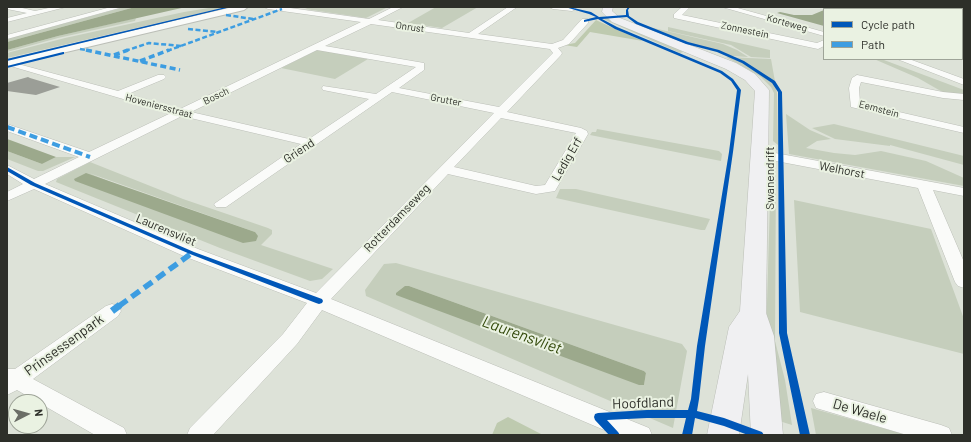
<!DOCTYPE html>
<style>
body{margin:0}
#map{position:relative;width:971px;height:442px;overflow:hidden;background:#dde2d8;font-family:Barlow,sans-serif}
canvas{display:block}
.frame{position:absolute;inset:0;border:8px solid #2d2f29;pointer-events:none}
.legend{position:absolute;left:823px;top:8px;width:140px;height:52px;box-sizing:border-box;background:#eaf2e2;border:1px solid #9ea498;margin:0;padding:5px 7px;list-style:none;font-size:12px;color:#2d2f29}
.legend li{display:flex;align-items:center;gap:8px;height:20px}
.legend b{width:20px;border:1px solid #9ea498}
.north{position:absolute;left:8px;top:394px;width:40px;height:40px;box-sizing:border-box;background:#eaf2e2;border:1px solid #9ea498;border-radius:50%;rotate:84deg;font-size:11px;font-weight:700;line-height:16px;text-align:center;color:#2d2f29}
.north::after{content:'';display:block;margin:auto;width:14px;height:18px;background:#6b6e66;clip-path:polygon(50% 0,100% 100%,50% 72%,0 100%)}
</style>
<div id="map">
<canvas width="971" height="442"></canvas>
<div class="frame"></div>
<ul class="legend">
<li><b style="height:5px;background:#0057b8"></b>Cycle path</li>
<li><b style="height:5px;background:#3d9de1"></b>Path</li>
</ul>
<div class="north">N</div>
</div>
<script>
const ctx = document.querySelector('canvas').getContext('2d');
ctx.lineJoin = 'round';
function fillPath(path, color) { ctx.fillStyle = color; ctx.fill(path, 'evenodd'); }
const toPath = rows => new Path2D(rows.map(r => 'M' + r).join(''));
function trace(path, color, width, dash) { ctx.strokeStyle = color; ctx.lineWidth = width; ctx.lineCap = dash ? 'butt' : 'round'; ctx.setLineDash(dash || []); ctx.stroke(path); }
function label(font, color, halo, rows, align = 'center') {
  ctx.font = font + ' Barlow,sans-serif'; ctx.lineWidth = 4; ctx.setLineDash([]); ctx.textBaseline = 'middle'; ctx.strokeStyle = halo; ctx.fillStyle = color; for (const [text, x, y, turn = 0] of rows) {
    ctx.save(); ctx.translate(x, y); ctx.rotate((+turn || 0) * Math.PI / 180); ctx.textAlign = isNaN(turn) ? turn : align; if (halo) ctx.strokeText(text, 0, 0); ctx.fillText(text, 0, 0); ctx.restore();
  }
}
const green = toPath([
 [125,7,135,7,7,42,7,39],
 [215,7,227,7,7,58,7,53,65,38,184,12],
 [310,7,388,7,366,18,305,9],
 [436,7,478,7,442,28,408,23],
 [609,17,671,45,683,52,680,53,601,18],
 [136,18,135,21,58,38,7,52,7,50,58,36],
 [649,27,723,44,737,50,748,57,732,56,689,43],
 [668,27,770,50,770,58,751,57,731,45,668,31],
 [317,50,323,51,368,59,335,79,281,68],
 [726,57,771,59,777,93,778,145,773,141,774,93,771,87,761,77],
 [874,59,884,60,964,90,964,95,946,94,918,78],
 [786,114,810,130,831,139,817,141,806,148,834,153,855,155,881,151,926,161,964,178,964,186,789,154],
 [834,124,964,156,964,165,890,145,890,146,835,139,812,128],
 [597,129,719,151,722,154,721,161,590,135,592,132,596,132],
 [7,151,42,164,56,157,75,157,43,171,38,171,7,159],
 [90,162,183,199,268,228,272,230,272,234,261,245,333,269,322,279,310,281,220,248,56,182,57,179],
 [89,173,255,232,255,240,251,241],
 [771,167,776,168,775,341,785,380,792,425,776,420,766,337],
 [560,189,576,189,710,219,705,230,701,230,556,198],
 [794,200,931,229,964,319,964,354,800,312],
 [396,263,682,344,687,351,673,428,366,296,365,290,384,264],
 [405,286,409,286,644,371,646,373,644,385],
 [811,408,907,435,816,435]
]);
const forest = toPath([
 [596,20,611,27,643,41,590,32,577,47,564,45,575,43],
 [508,417,543,435,492,435,497,423]
]);
const water = toPath([
 [135,7,186,7,58,36,7,50,7,42],
 [824,10,824,26,777,13,780,12,794,15,812,15],
 [7,139,10,140,56,157,42,164,7,151],
 [86,173,255,232,258,236,256,241,243,243,75,181,74,179],
 [405,286,409,286,644,371,646,373,644,385,639,385,396,295,396,293]
]);
const building = toPath([
 [28,77,30,78,60,87,36,95,7,91,7,83]
]);
const minor = toPath([
 [7,7,18,7,35,11,53,7,66,7,7,22,7,18,27,13,7,9,7,7],
 [111,7,123,7,7,39,7,35,111,7],
 [264,7,283,7,369,19,393,7,403,7,378,20,469,33,508,7,517,7,478,34,552,44,563,40,582,19,588,19,588,23,569,44,558,48,562,53,561,55,507,112,581,128,587,131,588,134,555,191,536,194,448,174,331,299,649,428,652,435,616,435,322,310,297,344,213,435,187,435,190,428,283,334,307,303,186,257,34,189,7,201,7,192,23,184,7,174,7,165,34,179,79,157,7,131,7,124,89,152,171,113,7,65,7,61,118,91,158,75,164,75,166,77,164,79,128,94,180,109,361,22,268,9,264,7],
 [371,24,550,49,553,53,499,107,399,88,424,70,424,63,325,46,371,24],
 [317,50,416,67,376,94,323,86,322,88,323,90,369,99,309,139,191,112,317,50],
 [392,92,494,113,316,293,198,249,45,184,182,116,301,144,214,204,216,207,226,207,392,92],
 [501,118,576,133,545,185,536,186,454,167,501,118],
 [549,7,573,7,576,9,572,11,553,9,549,7],
 [682,7,690,7,682,15,817,43,824,40,824,46,818,49,674,18,674,14,682,7],
 [722,7,734,7,824,32,824,36,722,7],
 [911,7,920,7,918,9,909,9,911,7],
 [897,59,909,59,964,79,964,85,897,59],
 [857,75,943,92,964,94,964,100,943,98,861,82,859,88,860,103,964,127,964,133,851,107,849,88,852,78,857,75],
 [759,150,964,188,964,196,933,190,964,262,964,288,958,286,955,282,918,188,755,157,753,154,759,150],
 [112,304,118,306,121,311,118,316,33,379,124,428,127,435,95,435,17,390,7,395,7,369,15,369,106,306,112,304],
 [824,392,941,425,949,428,952,435,907,435,816,408,813,401,816,394,824,392]
]);
const tertiary = toPath([
 [233,7,248,7,244,10,7,66,7,60,233,7]
]);
const secondary = toPath([
 [603,7,613,7,612,11,620,18,736,63,755,74,769,90,766,313,774,336,783,435,751,435,748,374,739,435,707,435,729,327,740,311,755,91,745,80,726,69,612,22,602,12,603,7]
]);
const quietFar4 = toPath([
 [226,15,253,19],
 [188,29,218,32],
 [80,49,91,51],
 [125,51,149,43,181,46],
 [167,51,282,9]
]);
const quietFar3 = toPath([
 [86,50,180,70],
 [114,55,128,50],
 [140,61,169,50]
]);
const quietFar2 = toPath([
 [7,127,90,157]
]);
const quietFar1 = toPath([
 [119,306,192,253]
]);
const quiet = toPath([
 [112,311,120,305]
]);
const cycleway = toPath([
 [226,7,231,7,7,61,7,59,226,7],
 [565,7,569,7,591,12,599,17,626,15,626,10,628,7,630,7,628,10,629,16,638,22,688,42,719,50,744,61,775,81,782,92,787,333,810,435,800,435,779,333,778,92,772,83,742,63,717,52,686,44,636,24,627,17,602,19,617,27,722,71,733,79,741,90,733,152,705,346,699,399,697,411,724,418,762,432,764,435,748,435,724,426,695,418,692,435,682,435,686,418,647,418,607,420,618,432,620,435,609,435,595,420,594,417,595,414,598,413,647,410,688,410,691,399,697,346,729,152,737,90,731,81,720,73,615,29,598,19,584,22,584,20,596,17,589,14,565,7],
 [63,52,64,52,64,54,7,68,7,66,63,52],
 [7,167,35,183,194,252,322,299,323,301,322,303,319,304,316,303,190,254,31,185,7,171,7,167]
]);
const farStreetnames = [
 ["Korteweg",787,23,16],
 ["Onrust",410,27,8],
 ["Zonnestein",745,30,12],
 ["Bosch",216,96,-26],
 ["Grutter",446,100,11],
 ["Hoveniersstraat",159,106,15],
 ["Eemstein",879,109,15]
];
const streetNames = [
 ["Griend",299,151,-34],
 ["Ledig Erf",567,159,-60],
 ["Welhorst",842,170,11],
 ["Swanendrift",770,178,-90],
 ["Rotterdamseweg",397,218,-46],
 ["Laurensvliet",166,230,23]
];
const nearStreetnames = [
 ["Prinsessenpark",64,345,-36],
 ["Hoofdland",643,403,-2],
 ["De Waele",860,411,16]
];
const nearWaternames = [
 ["Laurensvliet",522,335,20]
];
fillPath(green, '#c5cebc');
fillPath(forest, '#becaaf');
fillPath(water, '#9ca98c');
fillPath(building, '#9b9e97');
trace(minor, '#bbbeb7', 1);
trace(tertiary, '#bbbeb7', 2);
trace(secondary, '#bbbeb7', 1);
fillPath(minor, '#fafbf9');
fillPath(tertiary, '#fafbf9');
fillPath(secondary, '#f0f0f2');
trace(quietFar4, '#3d9de1', 2.5, [5, 2.5]);
trace(quietFar3, '#3d9de1', 3.5, [6, 3.5]);
trace(quietFar2, '#3d9de1', 4, [8, 4]);
trace(quietFar1, '#3d9de1', 5.5, [10, 5.5]);
trace(quiet, '#3d9de1', 7, [14, 7]);
fillPath(cycleway, '#0057b8');
label('10px', '#2d2f29', '#eaf2e2', farStreetnames);
label('12px', '#2d2f29', '#eaf2e2', streetNames);
label('14px', '#2d2f29', '#eaf2e2', nearStreetnames);
label('italic 16px', '#354b0d', '#eaf2e2', nearWaternames);
</script>
